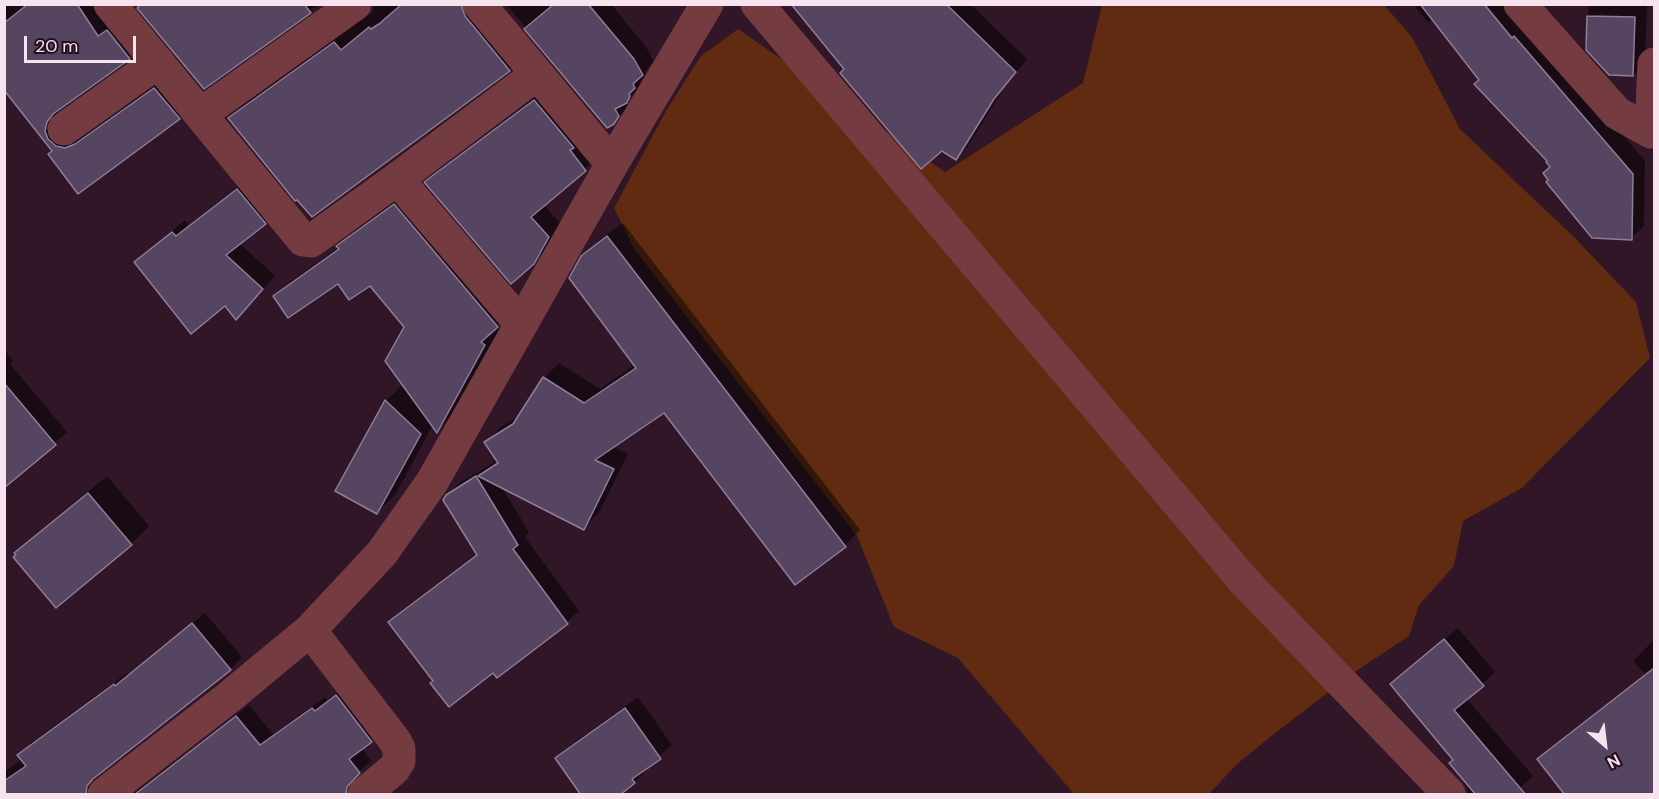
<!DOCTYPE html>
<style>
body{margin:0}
#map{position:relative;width:1659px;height:799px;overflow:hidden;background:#301626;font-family:"DM Sans",sans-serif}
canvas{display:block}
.frame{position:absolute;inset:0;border:6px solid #f6e3ee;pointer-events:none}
.north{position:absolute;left:1575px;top:715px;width:60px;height:60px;-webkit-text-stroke:4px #260d1d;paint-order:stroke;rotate:152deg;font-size:16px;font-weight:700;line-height:24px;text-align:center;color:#f6e3ee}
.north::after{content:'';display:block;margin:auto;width:21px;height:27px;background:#f6e3ee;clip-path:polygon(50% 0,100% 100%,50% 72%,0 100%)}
.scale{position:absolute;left:24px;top:36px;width:112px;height:27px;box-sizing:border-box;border:3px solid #f6e3ee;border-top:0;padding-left:8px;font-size:18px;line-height:21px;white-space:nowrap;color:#f6e3ee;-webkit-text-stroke:4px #260d1d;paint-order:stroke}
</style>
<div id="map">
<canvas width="1659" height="799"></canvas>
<div class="frame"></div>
<div class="north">N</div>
<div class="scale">20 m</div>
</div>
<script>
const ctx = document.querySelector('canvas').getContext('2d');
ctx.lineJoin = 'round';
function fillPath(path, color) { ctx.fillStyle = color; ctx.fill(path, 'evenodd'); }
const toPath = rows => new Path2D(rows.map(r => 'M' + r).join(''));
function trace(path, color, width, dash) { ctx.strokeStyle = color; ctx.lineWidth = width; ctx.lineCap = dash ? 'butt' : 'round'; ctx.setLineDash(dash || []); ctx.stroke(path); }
const green = toPath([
 [1102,5,1384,5,1412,37,1460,129,1575,238,1636,302,1650,358,1522,488,1463,521,1454,566,1419,605,1409,636,1356,671,1274,734,1237,764,1209,794,1074,794,958,658,894,627,857,536,635,250,614,208,667,109,701,56,738,29,945,172,1083,83]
]);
const shadow = toPath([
 [4,4,108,4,141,45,129,57,58,108,57,118,78,136,88,133,167,77,191,106,179,118,78,192,53,151,4,89],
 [137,4,319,4,204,87],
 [375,4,477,4,521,58,509,70,312,215,230,118,242,106,373,12],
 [506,4,611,4,646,47,654,62,645,71,646,75,640,81,642,83,638,89,628,99,630,103,626,110,607,126],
 [876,4,970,4,1027,59,1006,85,968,146,956,158,846,68],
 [1413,4,1520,4,1517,13,1645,161,1644,226,1631,238,1552,166,1549,161,1433,19,1428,23],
 [1589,4,1647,5,1645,62,1633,75,1587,49],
 [547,88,598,157,543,204,561,224,546,249,533,263,426,182,439,170],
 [250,177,277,210,239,243,275,276,249,305,225,304,136,262,185,220,189,225],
 [410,190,513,310,497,326,499,329,452,416,437,431,433,425,395,495,377,512,386,401,403,384,405,326,370,284,339,282,275,296,291,281,339,247,354,231],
 [623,223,860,530,845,545,664,411,612,446,628,454,599,513,583,528,501,486,529,532,525,537,579,611,567,622,493,671,435,681,390,622,402,610,478,553,447,496,459,483,489,466,497,459,486,442,501,427,521,415,544,378,559,363,600,389,635,365,583,257,598,241],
 [4,349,13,361,10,364,67,432,4,486],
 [107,476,149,526,131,544,56,606,16,554,34,536],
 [205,613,242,657,230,669,99,772,97,784,102,794,4,794,4,772,22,759,19,755,31,743,127,673,128,675],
 [1458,628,1495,672,1466,698,1533,776,1513,794,1468,794,1468,789,1451,763,1454,760,1392,684],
 [1654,640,1654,794,1567,794,1539,759,1554,745,1645,674,1633,661],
 [349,684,383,729,361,748,371,760,358,773,357,783,345,794,133,794,249,705,273,734,325,697,327,700],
 [638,697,672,745,645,768,647,770,634,782,557,758,570,746]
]);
const building = toPath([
 [28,4,77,4,98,36,107,30,130,59,53,114,47,122,45,131,48,139,56,146,65,148,75,144,154,88,180,119,78,194,48,154,52,151,4,90,4,23,28,4],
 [142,4,304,4,311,13,204,89,137,8,142,4],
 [402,4,461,4,465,16,510,71,312,217,297,200,295,201,228,118,334,42,341,50,369,27,371,29,379,24,402,4],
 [554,4,588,4,634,59,643,75,633,84,635,88,629,94,630,96,627,103,615,109,619,116,614,124,607,128,524,29,554,4],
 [791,4,946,4,1016,72,994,99,956,160,942,151,921,169,840,73,844,69,791,4],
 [1420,4,1484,4,1512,38,1514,36,1633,174,1632,240,1592,238,1546,182,1548,180,1543,173,1550,167,1546,162,1547,161,1474,84,1479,80,1420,4],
 [1587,16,1635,17,1633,76,1609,75,1586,50,1587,16],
 [534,100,574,148,570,150,586,171,531,217,549,237,534,264,511,284,424,182,534,100],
 [237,189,266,224,226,255,263,289,236,320,225,306,191,334,134,262,172,232,176,236,237,189],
 [394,204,498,327,481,342,485,345,437,433,385,361,404,327,370,286,349,300,338,284,288,318,273,296,339,249,336,246,394,204],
 [607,236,846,547,795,585,664,413,595,460,614,469,584,530,478,476,498,463,484,442,513,424,543,377,584,403,636,368,569,278,581,256,607,236],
 [4,383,56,445,4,488,4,383],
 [385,400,421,434,377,514,335,491,385,400],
 [476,476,518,545,513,549,568,624,497,678,493,673,449,707,430,683,433,681,388,622,477,555,443,500,446,495,476,476],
 [88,493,132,545,56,608,13,557,16,555,14,553,88,493],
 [192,623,231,670,93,779,87,786,86,795,4,795,4,781,26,766,17,755,114,684,115,686,192,623],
 [1444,639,1484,686,1454,710,1526,795,1476,795,1449,763,1453,760,1390,684,1444,639],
 [1654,668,1654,795,1565,795,1537,759,1654,668],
 [336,695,372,742,349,759,360,773,347,787,346,795,134,795,236,716,260,745,312,708,315,711,336,695],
 [625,708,661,759,632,779,635,783,620,795,581,795,555,758,625,708]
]);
const minor = toPath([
 [110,4,303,240,311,241,397,179,537,74],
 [479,4,612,164],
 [757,4,1244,581,1449,794],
 [1520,4,1617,113,1651,132,1654,132],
 [201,114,355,4],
 [64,129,158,62],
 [1651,132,1654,64],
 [397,179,520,323],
 [310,630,395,741,399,749,399,761,394,769,364,794],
 [104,794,228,698,310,630,382,553,432,482,612,164,707,4]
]);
fillPath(green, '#602b11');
fillPath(shadow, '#0007');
fillPath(building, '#564560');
trace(building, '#8f7d9a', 1.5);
trace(minor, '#743b41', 33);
</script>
